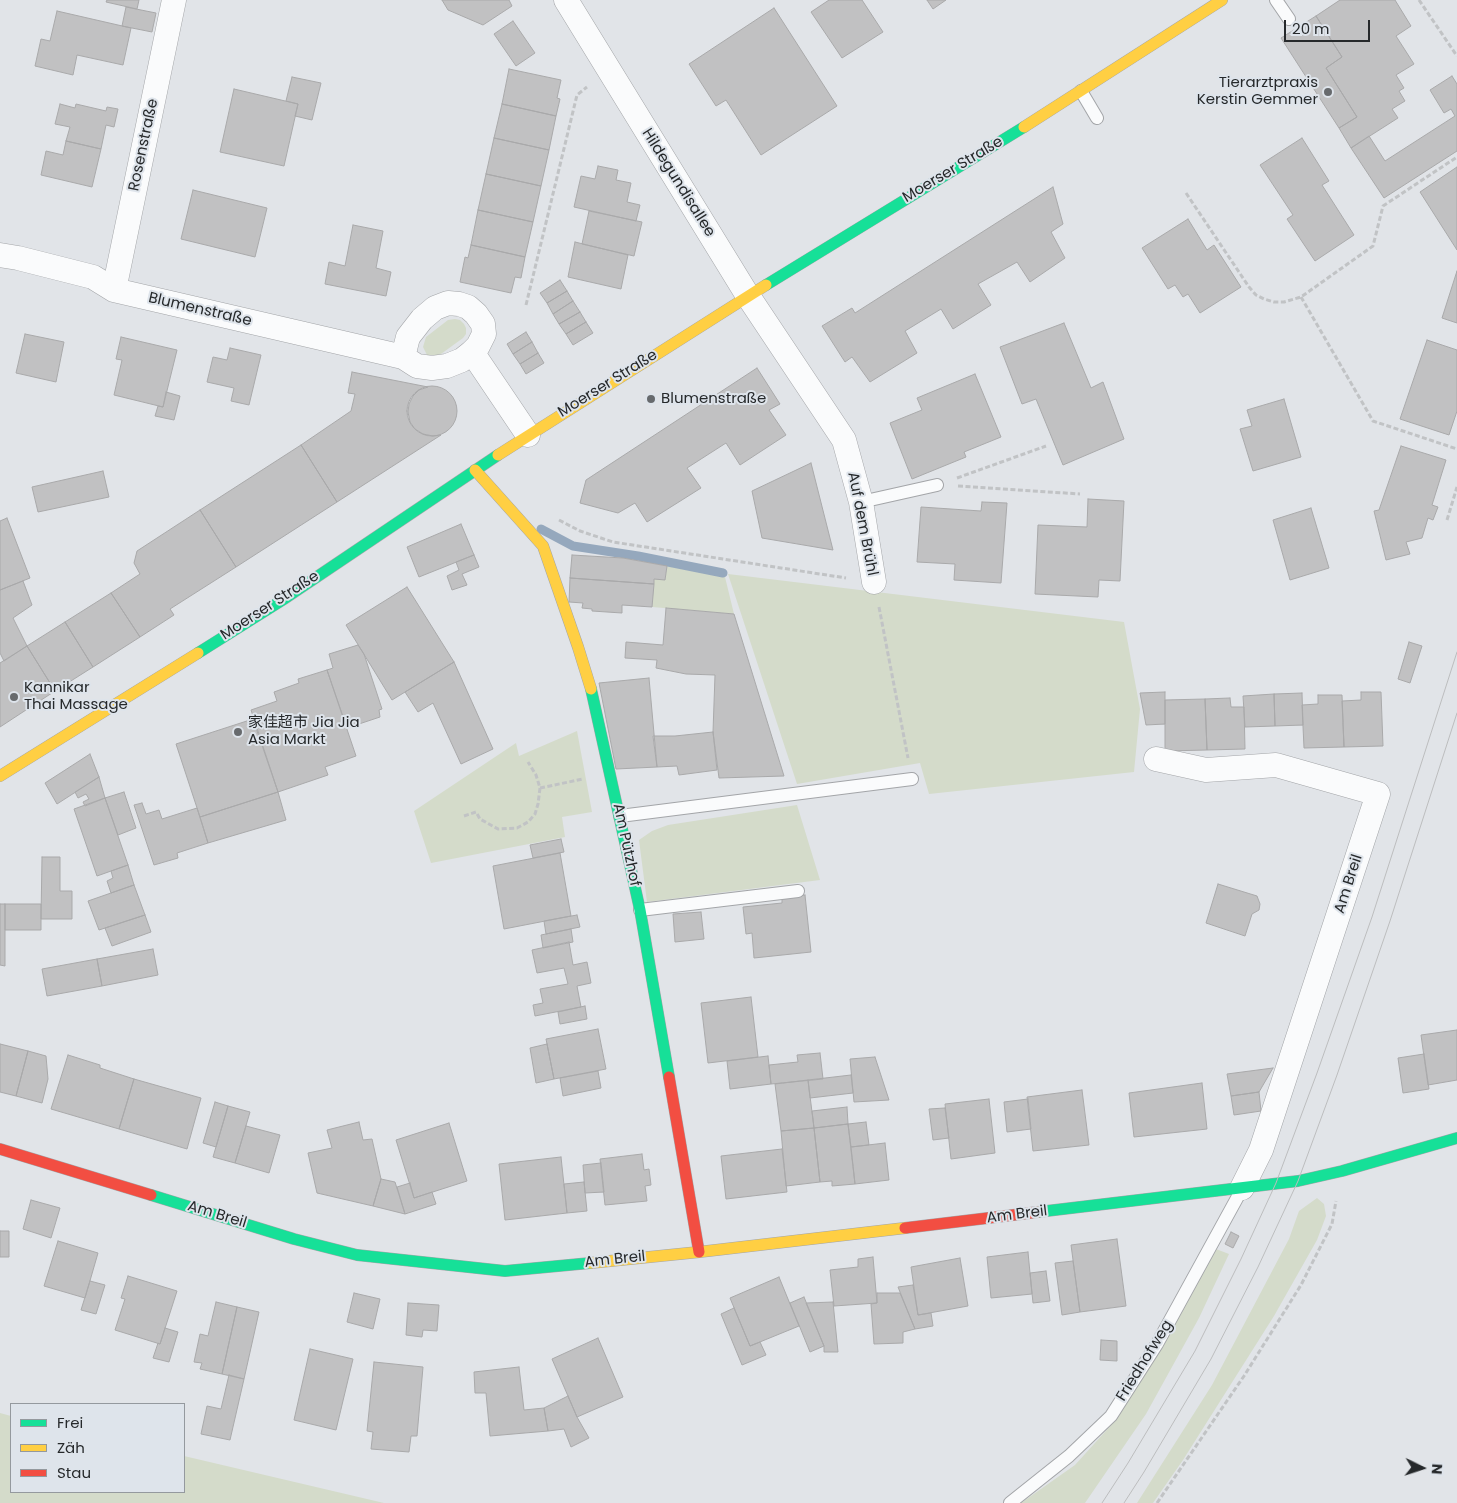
<!DOCTYPE html>
<meta charset="utf-8">
<style>
body{margin:0}
#map{position:relative;width:1457px;height:1503px;overflow:hidden;background:#e1e4e8;font-family:Poppins,sans-serif}
canvas{display:block}
.legend{position:absolute;left:10px;top:1403px;width:175px;height:90px;box-sizing:border-box;background:#dee4eb;border:1px solid #94999e;margin:0;padding:6px 9px;list-style:none;font-size:15px;color:#26292b}
.legend li{display:flex;align-items:center;gap:10px;height:25px}
.legend b{width:25px;border:1px solid #94999e}
.north{position:absolute;left:1397px;top:1443px;width:50px;height:50px;-webkit-text-stroke:4px #dee4eb;paint-order:stroke;rotate:94deg;font-size:14px;font-weight:700;line-height:20px;text-align:center;color:#26292b}
.north::after{content:'';display:block;margin:auto;width:18px;height:22px;background:#26292b;clip-path:polygon(50% 0,100% 100%,50% 72%,0 100%)}
.scale{position:absolute;left:1284px;top:20px;width:86px;height:22px;box-sizing:border-box;border:2px solid #26292b;border-top:0;padding-left:6px;font-size:15px;line-height:18px;white-space:nowrap;color:#26292b;-webkit-text-stroke:4px #dee4eb;paint-order:stroke}
</style>
<div id="map">
<canvas width="1457" height="1503"></canvas>
<ul class="legend">
<li><b style="height:6px;background:#16e098"></b>Frei</li>
<li><b style="height:6px;background:#ffcf43"></b>Zäh</li>
<li><b style="height:6px;background:#f24e42"></b>Stau</li>
</ul>
<div class="north">N</div>
<div class="scale">20 m</div>
</div>
<script>
const ctx = document.querySelector('canvas').getContext('2d');
ctx.lineJoin = 'round';
function fillPath(path, color) { ctx.fillStyle = color; ctx.fill(path, 'evenodd'); }
const toPath = rows => new Path2D(rows.map(r => 'M' + r).join(''));
function trace(path, color, width, dash) { ctx.strokeStyle = color; ctx.lineWidth = width; ctx.lineCap = dash ? 'butt' : 'round'; ctx.setLineDash(dash || []); ctx.stroke(path); }
function label(font, color, halo, rows, align = 'center') {
  ctx.font = font + ' Poppins,"Noto Sans SC",sans-serif'; ctx.lineWidth = 4; ctx.setLineDash([]); ctx.textBaseline = 'middle'; ctx.strokeStyle = halo; ctx.fillStyle = color; for (const [text, x, y, turn = 0] of rows) {
    ctx.save(); ctx.translate(x, y); ctx.rotate((+turn || 0) * Math.PI / 180); ctx.textAlign = isNaN(turn) ? turn : align; if (halo) ctx.strokeText(text, 0, 0); ctx.fillText(text, 0, 0); ctx.restore();
  }
}
const green = toPath([
 [455,319,460,320,464,324,466,328,466,334,463,338,441,354,432,357,427,355,423,347,426,337,448,320],
 [667,566,725,577,734,614,652,607,654,579,665,579],
 [728,574,1124,622,1140,709,1134,772,929,794,920,763,797,784],
 [577,731,592,812,562,817,565,837,431,863,414,811,516,743,519,756],
 [797,805,820,880,647,902,639,840,652,831,668,825],
 [1317,1198,1324,1204,1326,1216,1317,1240,1274,1316,1183,1460,1153,1503,1137,1503,1212,1385,1289,1239,1299,1211],
 [1216,1249,1229,1254,1199,1318,1146,1414,1085,1503,1021,1503,1075,1465,1113,1423,1163,1342],
 [0,1413,11,1416,11,1492,184,1492,184,1456,384,1503,0,1503]
]);
const stream = toPath([
 [541,529,573,546,638,556,723,573]
]);
const building = toPath([
 [107,0,139,0,137,9,106,2,107,0],
 [442,0,509,0,512,6,483,25,448,10,442,0],
 [829,0,862,0,883,32,842,58,811,12,829,0],
 [927,0,946,0,933,9,927,0],
 [1340,0,1395,0,1411,26,1396,36,1414,64,1396,75,1404,88,1399,91,1405,101,1392,109,1398,118,1351,148,1339,128,1357,117,1326,68,1342,57,1316,16,1340,0],
 [126,7,156,13,152,32,122,26,126,7],
 [774,8,837,106,761,155,726,100,716,106,689,64,774,8],
 [57,11,131,28,123,65,77,55,73,75,35,66,41,39,50,41,57,11],
 [1316,16,1342,57,1326,68,1357,117,1339,128,1281,38,1316,16],
 [513,21,535,53,516,66,494,34,513,21],
 [509,69,561,80,557,98,560,99,556,116,502,104,509,69],
 [1452,76,1457,84,1457,151,1384,198,1351,148,1369,136,1385,161,1455,116,1451,109,1444,113,1430,90,1452,76],
 [292,77,321,83,312,120,295,116,298,104,286,101,292,77],
 [234,89,298,104,284,166,220,152,234,89],
 [60,104,75,108,76,104,106,111,107,107,118,109,114,127,106,125,101,149,66,141,70,127,55,124,60,104],
 [502,104,556,116,549,150,494,138,502,104],
 [494,138,549,150,541,186,486,174,494,138],
 [1302,138,1329,181,1322,185,1354,235,1315,261,1287,219,1293,215,1260,165,1302,138],
 [66,141,101,149,92,187,41,175,46,151,63,155,66,141],
 [598,166,618,170,616,180,631,183,627,202,640,205,636,221,574,207,581,176,595,179,598,166],
 [1457,167,1457,250,1420,192,1457,167],
 [486,174,541,186,533,222,478,210,486,174],
 [1053,187,1063,224,1051,232,1065,258,1030,282,1017,262,978,284,991,305,953,329,941,309,905,331,917,353,870,382,852,357,845,362,822,326,852,308,855,313,1053,187],
 [193,190,267,208,255,257,181,239,193,190],
 [478,210,533,222,525,257,471,245,478,210],
 [589,211,642,222,634,256,582,244,589,211],
 [1188,219,1207,250,1214,245,1241,287,1200,313,1188,294,1183,297,1175,285,1168,289,1142,248,1188,219],
 [353,225,383,231,376,268,391,272,386,296,325,284,329,262,345,266,353,225],
 [575,242,628,255,621,289,568,277,575,242],
 [471,245,525,257,521,278,515,277,511,293,460,282,465,257,468,258,471,245],
 [1457,271,1457,323,1442,318,1457,271],
 [560,280,567,291,547,303,540,293,560,280],
 [567,291,573,301,553,314,547,303,567,291],
 [573,301,580,312,559,324,553,314,573,301],
 [580,312,586,322,566,334,559,324,580,312],
 [586,322,593,333,573,345,566,334,586,322],
 [1064,323,1091,388,1103,382,1124,439,1063,465,1036,399,1022,404,1000,347,1064,323],
 [526,332,532,342,513,354,507,344,526,332],
 [25,334,64,342,56,382,16,373,25,334],
 [121,337,177,350,163,407,114,395,122,360,116,359,121,337],
 [1427,340,1457,350,1457,411,1449,435,1400,419,1427,340],
 [532,342,538,353,520,364,513,354,532,342],
 [230,348,261,355,249,405,231,401,234,388,207,382,213,357,227,360,230,348],
 [538,353,544,363,526,374,520,364,538,353],
 [757,368,780,404,769,410,786,435,740,465,726,443,687,468,701,488,647,522,635,503,618,513,580,503,586,480,757,368],
 [352,372,428,387,419,390,413,396,409,404,408,412,410,422,415,429,423,434,433,436,441,435,337,502,301,445,351,411,355,394,348,393,352,372],
 [975,374,1001,437,964,452,966,457,912,479,890,423,922,410,917,398,975,374],
 '407 411a25 25 0 1 1 50 0a25 25 0 1 1-50 0Z',
 [166,392,180,396,174,420,155,416,158,406,163,407,166,392],
 [1284,399,1301,457,1253,471,1240,429,1252,426,1247,410,1284,399],
 [301,445,337,502,236,567,200,510,301,445],
 [1401,446,1446,460,1432,505,1438,507,1433,520,1428,518,1422,538,1406,542,1410,554,1386,560,1374,511,1379,510,1401,446],
 [811,463,833,550,762,538,752,491,811,463],
 [103,471,109,497,38,512,32,487,103,471],
 [1088,499,1124,501,1120,581,1099,580,1098,597,1035,594,1038,525,1087,527,1088,499],
 [982,502,1007,503,1001,583,954,580,955,564,917,562,921,507,981,511,982,502],
 [1311,508,1329,568,1290,580,1273,520,1311,508],
 [200,510,236,567,170,609,174,615,140,637,111,593,140,574,134,563,137,551,200,510],
 [7,518,30,578,0,590,0,521,7,518],
 [461,524,474,555,419,577,407,547,461,524],
 [474,555,479,567,462,574,467,585,452,590,447,576,459,570,456,562,474,555],
 [572,555,623,558,667,566,665,580,654,579,654,584,570,578,572,555],
 [570,578,654,584,652,607,622,605,622,613,592,611,592,609,582,608,583,603,569,602,570,578],
 [23,581,32,605,13,618,27,646,4,661,0,653,0,590,23,581],
 [407,587,454,662,392,700,346,625,407,587],
 [111,593,140,637,93,667,65,622,111,593],
 [666,608,734,614,784,776,719,778,713,732,715,675,686,674,656,668,657,660,625,658,626,642,663,645,666,608],
 [65,622,93,667,55,691,27,646,65,622],
 [1409,642,1422,646,1410,683,1398,679,1409,642],
 [358,645,364,654,382,709,379,710,380,717,347,728,327,670,333,668,329,654,358,645],
 [27,646,55,691,0,727,0,663,27,646],
 [454,662,493,749,461,764,433,703,418,712,405,692,454,662],
 [327,670,356,756,325,767,328,775,278,792,251,710,277,701,274,692,299,683,298,679,327,670],
 [649,678,657,767,616,769,599,683,649,678],
 [1165,692,1165,724,1146,725,1140,693,1165,692],
 [1361,692,1381,692,1383,746,1344,747,1342,701,1361,700,1361,692],
 [1302,693,1303,725,1275,726,1274,694,1302,693],
 [1274,694,1275,726,1245,727,1243,696,1274,694],
 [1318,695,1342,695,1344,747,1304,748,1302,705,1318,704,1318,695],
 [1230,698,1231,707,1244,707,1245,749,1207,750,1205,699,1230,698],
 [1205,699,1207,750,1165,751,1165,700,1205,699],
 [253,719,278,792,200,817,176,744,253,719],
 [713,732,717,770,679,775,677,766,657,767,653,736,675,736,713,732],
 [90,754,99,777,57,804,45,783,90,754],
 [99,777,105,798,85,806,83,802,89,799,86,794,78,798,75,792,99,777],
 [124,792,136,828,118,835,105,798,124,792],
 [278,792,286,820,208,843,200,817,278,792],
 [105,798,128,865,97,876,74,809,105,798],
 [142,803,146,814,159,810,162,819,197,808,208,843,177,853,178,858,154,865,134,805,142,803],
 [561,839,564,852,533,858,530,845,561,839],
 [560,853,571,916,504,929,493,866,560,853],
 [42,857,60,857,60,891,72,891,72,919,41,919,42,857],
 [128,865,134,885,111,893,107,881,113,878,111,871,128,865],
 [1218,884,1257,896,1260,904,1259,910,1252,914,1245,936,1206,923,1218,884],
 [134,885,145,915,99,930,88,901,134,885],
 [805,895,811,952,754,958,752,933,746,934,743,907,782,903,782,898,805,895],
 [0,904,5,904,5,966,0,965,0,904],
 [5,904,41,904,41,930,5,930,5,904],
 [701,912,704,939,675,942,673,914,701,912],
 [145,915,151,932,112,946,105,928,145,915],
 [577,915,580,927,546,934,544,921,577,915],
 [571,929,573,942,543,948,541,935,571,929],
 [569,942,573,965,587,962,591,983,577,986,581,1007,535,1016,533,1005,543,1003,540,989,568,984,564,968,537,973,532,950,569,942],
 [153,949,158,975,102,986,97,959,153,949],
 [97,959,102,986,47,996,42,969,97,959],
 [751,997,758,1057,708,1063,701,1003,751,997],
 [585,1006,587,1019,560,1024,558,1012,585,1006],
 [598,1029,606,1069,554,1079,546,1039,598,1029],
 [1457,1030,1457,1080,1428,1085,1421,1035,1457,1030],
 [0,1044,28,1051,16,1096,0,1092,0,1044],
 [547,1044,554,1079,536,1083,530,1048,547,1044],
 [28,1051,46,1056,48,1079,42,1103,16,1096,28,1051],
 [820,1053,823,1079,771,1084,769,1065,798,1062,797,1055,820,1053],
 [1424,1054,1429,1089,1403,1093,1398,1058,1424,1054],
 [68,1055,100,1065,100,1068,134,1079,119,1129,51,1109,68,1055],
 [768,1056,771,1084,730,1089,727,1061,768,1056],
 [875,1057,889,1100,854,1102,850,1059,875,1057],
 [1273,1068,1259,1092,1231,1096,1227,1074,1273,1068],
 [598,1071,601,1088,563,1096,560,1078,598,1071],
 [851,1075,853,1093,810,1098,808,1080,851,1075],
 [134,1079,201,1098,187,1149,119,1129,134,1079],
 [808,1080,814,1128,781,1131,775,1084,808,1080],
 [1202,1083,1207,1129,1134,1137,1129,1093,1202,1083],
 [1082,1090,1089,1145,1033,1151,1027,1097,1082,1090],
 [1259,1092,1261,1111,1234,1115,1231,1096,1259,1092],
 [989,1099,995,1153,951,1159,945,1104,989,1099],
 [1028,1099,1031,1129,1007,1132,1004,1102,1028,1099],
 [215,1102,228,1106,216,1147,203,1143,215,1102],
 [228,1106,250,1112,235,1163,213,1157,228,1106],
 [847,1107,848,1124,814,1128,812,1111,847,1107],
 [945,1108,949,1138,933,1140,929,1109,945,1108],
 [359,1122,363,1140,372,1139,381,1179,373,1206,317,1193,308,1153,332,1148,327,1130,359,1122],
 [866,1122,869,1145,851,1147,848,1124,866,1122],
 [449,1123,467,1181,414,1198,396,1140,449,1123],
 [848,1124,855,1184,832,1186,832,1181,820,1182,814,1128,848,1124],
 [246,1126,280,1135,269,1173,235,1163,246,1126],
 [814,1128,820,1182,786,1186,781,1131,814,1128],
 [885,1143,889,1180,855,1184,851,1147,885,1143],
 [782,1149,787,1192,726,1199,721,1156,782,1149],
 [642,1154,644,1170,649,1169,651,1185,645,1186,647,1201,605,1205,600,1159,642,1154],
 [561,1157,567,1213,505,1220,499,1164,561,1157],
 [601,1163,604,1192,585,1193,583,1165,601,1163],
 [381,1179,395,1182,405,1214,373,1206,381,1179],
 [584,1182,587,1211,567,1213,564,1184,584,1182],
 [410,1183,414,1198,432,1192,436,1204,405,1214,397,1187,410,1183],
 [31,1200,60,1208,51,1238,23,1229,31,1200],
 [0,1231,9,1231,9,1257,0,1257,0,1231],
 [1231,1232,1239,1236,1233,1248,1225,1244,1231,1232],
 [1117,1239,1126,1306,1080,1312,1071,1245,1117,1239],
 [58,1241,98,1253,85,1298,44,1286,58,1241],
 [1028,1252,1032,1294,991,1298,987,1257,1028,1252],
 [873,1257,877,1303,834,1306,830,1270,858,1267,858,1259,873,1257],
 [960,1258,968,1306,918,1315,911,1267,960,1258],
 [1073,1261,1080,1312,1062,1315,1055,1263,1073,1261],
 [1046,1271,1050,1301,1033,1303,1030,1273,1046,1271],
 [128,1276,177,1291,160,1344,115,1330,125,1299,121,1298,128,1276],
 [779,1277,799,1326,750,1346,730,1298,779,1277],
 [90,1281,105,1285,96,1314,81,1310,90,1281],
 [913,1285,918,1315,931,1313,933,1326,915,1329,898,1287,913,1285],
 [354,1293,380,1299,373,1329,347,1322,354,1293],
 [877,1293,900,1293,915,1329,903,1332,903,1343,874,1344,871,1304,877,1303,877,1293],
 [804,1297,824,1346,810,1352,790,1303,804,1297],
 [216,1302,237,1307,222,1374,200,1369,202,1363,194,1362,200,1334,208,1336,216,1302],
 [833,1302,838,1352,824,1352,824,1346,806,1303,833,1302],
 [408,1303,439,1305,437,1331,423,1330,422,1337,406,1335,408,1303],
 [237,1307,259,1312,244,1379,222,1374,237,1307],
 [734,1308,750,1346,760,1342,766,1355,742,1365,721,1314,734,1308],
 [165,1328,178,1332,169,1362,153,1358,158,1343,160,1344,165,1328],
 [598,1338,623,1397,577,1417,552,1359,598,1338],
 [1101,1340,1117,1341,1117,1361,1100,1360,1101,1340],
 [310,1349,353,1359,336,1430,294,1420,310,1349],
 [374,1362,423,1367,417,1436,411,1436,409,1452,371,1449,373,1432,367,1431,374,1362],
 [519,1367,524,1410,544,1408,548,1431,490,1436,486,1393,475,1393,474,1372,519,1367],
 [229,1375,244,1379,230,1440,201,1434,207,1406,221,1409,229,1375],
 [568,1396,577,1417,589,1438,571,1447,564,1429,548,1431,544,1408,568,1396]
]);
const path = toPath([
 [1419,0,1457,56],
 [1186,193,1249,287,1256,295,1264,299,1274,302,1284,302,1301,297,1373,246,1383,206,1457,157],
 [1301,297,1373,421,1457,449],
 [526,305,577,95,587,87],
 [957,478,1046,446],
 [958,486,1080,494],
 [559,520,580,531,613,542,846,578],
 [1447,520,1457,487],
 [879,607,908,758],
 [540,788,583,779],
 [464,816,476,812,480,819,498,829,517,828,528,822,535,814,538,804,540,788,536,775,528,762],
 [1157,1503,1244,1376,1301,1285,1332,1224,1336,1201]
]);
const lane = toPath([
 [1276,0,1289,19],
 [1081,91,1097,118],
 [861,502,937,485],
 [620,816,912,779],
 [640,910,798,891],
 [1010,1503,1069,1456,1111,1416,1157,1344,1242,1189]
]);
const street = toPath([
 [566,0,748,296,844,440,861,502,874,582],
 [0,255,18,258,93,277,114,290,403,357,417,366,432,368,447,366,462,360,472,352,478,346,484,334,483,324,476,314,468,307,459,304,448,303,435,308,422,319,408,337,403,357],
 [114,290,174,0],
 [472,352,528,435],
 [1156,759,1206,770,1276,765,1378,794,1261,1150,1242,1188]
]);
const fast = toPath([
 [766,285,1024,127],
 [198,653,284,599,498,455],
 [591,689,640,910,669,1077],
 [151,1195,294,1239,357,1255,505,1271,590,1263],
 [1038,1212,1298,1181,1342,1171,1457,1138]
]);
const slow = toPath([
 [1024,127,1222,0],
 [498,455,766,285],
 [475,470,543,546,578,647,591,689],
 [0,776,198,653],
 [590,1263,699,1252,905,1228]
]);
const jam = toPath([
 [669,1077,699,1252],
 [0,1149,151,1195],
 [905,1228,1038,1212]
]);
const tram = toPath([
 [1102,1503,1128,1463,1195,1351,1241,1259,1276,1183,1317,1073,1372,917,1457,652],
 [1124,1503,1144,1472,1211,1359,1258,1267,1298,1181,1337,1075,1390,921,1457,713]
]);
const markers = [
 [1328,92,5,"#676a6d"],
 [651,399,5,"#676a6d"],
 [14,697,5,"#676a6d"],
 [238,732,5,"#676a6d"]
];
const poiNames = [
 ["Tierarztpraxis",1318,83,"right"],
 ["Kerstin Gemmer",1318,100,"right"],
 ["Blumenstraße",661,399],
 ["Kannikar",24,688],
 ["Thai Massage",24,705],
 ["家佳超市 Jia Jia",248,723],
 ["Asia Markt",248,740]
];
const streetNames = [
 ["Rosenstraße",144,145,-78],
 ["Moerser Straße",953,170,-31],
 ["Hildegundisallee",678,183,58],
 ["Blumenstraße",200,310,13],
 ["Moerser Straße",608,384,-32],
 ["Auf dem Brühl",862,524,79],
 ["Moerser Straße",270,606,-33],
 ["Am Pützhof",626,845,78],
 ["Am Breil",1349,884,-72],
 ["Am Breil",217,1215,17],
 ["Am Breil",1017,1215,-7],
 ["Am Breil",615,1260,-6],
 ["Friedhofweg",1145,1361,-58]
];
fillPath(green, '#d4dbca');
trace(stream, '#95a8bd', 9);
fillPath(building, '#c1c1c2');
trace(building, '#a9a9aa', 1);
trace(lane, '#a3a5a8', 14);
trace(street, '#a3a5a8', 25);
trace(fast, '#a3a5a8', 12);
trace(slow, '#a3a5a8', 12);
trace(jam, '#a3a5a8', 12);
trace(path, '#c1c3c5', 3, [5, 2.5]);
trace(lane, '#fafbfc', 12);
trace(street, '#fafbfc', 24);
trace(fast, '#16e098', 11);
trace(slow, '#ffcf43', 11);
trace(jam, '#f24e42', 11);
trace(tram, '#bcbdbe', 1);
for (const [x, y, r, color] of markers) { const dot = new Path2D(); dot.arc(x, y, r, 0, 2 * Math.PI); ctx.fillStyle = color; ctx.fill(dot); trace(dot, '#dee4eb', 2); }
label('15px', '#26292b', '#dee4eb', poiNames, 'left');
label('15px', '#26292b', '#dee4eb', streetNames);
</script>
